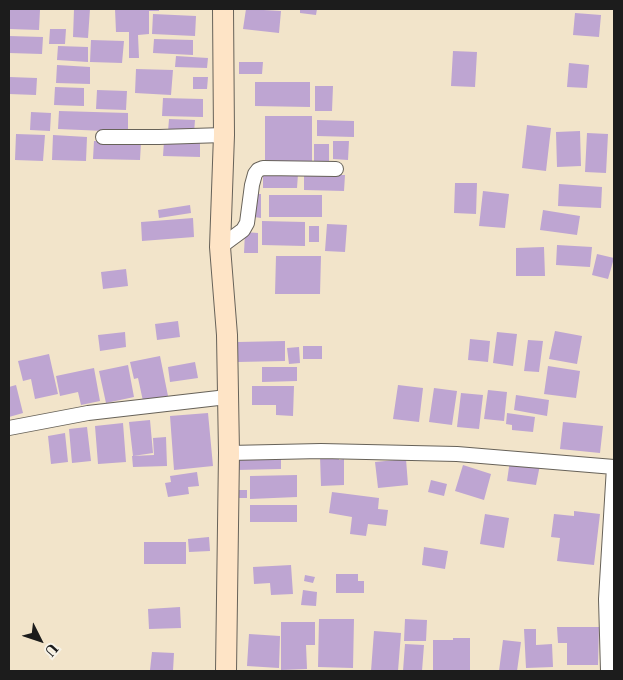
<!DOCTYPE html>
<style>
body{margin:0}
#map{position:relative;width:623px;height:680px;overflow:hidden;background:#f2e4ca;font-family:"Libre Caslon Text",serif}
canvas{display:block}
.frame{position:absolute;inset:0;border:10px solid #1c1c1c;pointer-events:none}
.north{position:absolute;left:15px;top:615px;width:50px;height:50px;-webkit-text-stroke:4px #f7f3e8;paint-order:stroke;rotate:131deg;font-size:14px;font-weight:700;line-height:20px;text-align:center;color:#1c1c1c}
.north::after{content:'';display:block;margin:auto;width:18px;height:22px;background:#1c1c1c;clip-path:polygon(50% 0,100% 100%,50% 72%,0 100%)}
</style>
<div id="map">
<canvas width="623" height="680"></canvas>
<div class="frame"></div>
<div class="north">U</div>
</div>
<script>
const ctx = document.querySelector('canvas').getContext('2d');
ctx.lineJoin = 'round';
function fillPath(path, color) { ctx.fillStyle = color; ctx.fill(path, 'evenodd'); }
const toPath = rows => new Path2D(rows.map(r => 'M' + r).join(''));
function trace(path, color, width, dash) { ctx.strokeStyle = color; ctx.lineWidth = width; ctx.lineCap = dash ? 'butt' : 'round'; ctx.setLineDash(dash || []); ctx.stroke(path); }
const building = toPath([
 [9,9,40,10,39,30,9,29],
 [74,9,90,9,88,38,73,37],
 [115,9,159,9,159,11,149,11,149,34,138,35,139,58,129,58,129,32,116,32],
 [246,9,281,11,279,33,243,29],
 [300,9,317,9,316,15,300,13],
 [575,13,601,15,599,37,573,35],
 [153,14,196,16,195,36,152,34],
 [50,29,66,29,65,44,49,44],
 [9,36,43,37,42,54,9,53],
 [154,39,193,40,193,55,153,53],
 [91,40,124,41,122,63,90,62],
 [58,46,88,47,88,62,57,60],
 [453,51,477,52,475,87,451,86],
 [176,56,208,58,207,68,175,67],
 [239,62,263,62,262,74,239,74],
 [569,63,589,65,587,88,567,87],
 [57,65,90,67,90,84,56,83],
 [136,69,173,70,171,95,135,93],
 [9,77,37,78,36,95,9,94],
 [193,77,208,77,207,89,193,89],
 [255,82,310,82,310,107,255,106],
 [315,86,333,86,332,111,315,111],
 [55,87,84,88,84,106,54,105],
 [97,90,127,91,126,110,96,109],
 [163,98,203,99,203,117,162,116],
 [59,111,128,113,128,132,58,129],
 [31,112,51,113,50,131,30,130],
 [265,116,312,116,312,163,265,162],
 [169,119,195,120,194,133,168,132],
 [317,120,354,121,354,137,317,136],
 [527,125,551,128,546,171,522,168],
 [580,131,581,166,557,167,556,132],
 [587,133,608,134,606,173,585,172],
 [16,134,45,135,43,161,15,160],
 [53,135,87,137,86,161,52,160],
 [94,141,141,142,140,160,93,159],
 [164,141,200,142,200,157,163,156],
 [333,141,349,141,348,160,333,159],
 [314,144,329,144,329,161,314,161],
 [263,174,298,174,297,188,263,188],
 [304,175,345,175,344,191,304,190],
 [455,183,477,183,476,214,454,213],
 [559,184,602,187,601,208,558,206],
 [483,191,509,194,505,228,479,226],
 [254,194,261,194,261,218,254,217],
 [269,195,322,195,322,217,269,217],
 [190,205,191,213,159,218,158,210],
 [543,210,580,216,577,235,540,230],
 [193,218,194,237,142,241,141,222],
 [262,221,305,222,305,246,262,245],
 [327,224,347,225,345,252,325,251],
 [309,226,319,226,319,242,309,242],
 [245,232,258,233,258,253,244,253],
 [557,245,592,247,590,267,556,265],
 [544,247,545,276,516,276,516,248],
 [597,254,614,258,608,279,592,275],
 [276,256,321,256,320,294,275,294],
 [126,269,128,286,103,289,101,272],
 [178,321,180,337,157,340,155,324],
 [555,331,582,336,577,364,549,359],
 [125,332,126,347,100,351,98,335],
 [497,332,517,334,513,366,493,363],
 [470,339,490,341,488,362,468,360],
 [528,340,543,341,539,372,524,371],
 [285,341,285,361,238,362,238,342],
 [303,346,322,346,322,359,303,359],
 [299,347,300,363,289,364,287,348],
 [49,354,58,394,35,399,31,379,23,381,18,361],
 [160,356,168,396,143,401,138,378,134,379,130,362],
 [195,362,198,378,170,382,168,367],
 [128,365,134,397,106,403,99,371],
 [548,366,580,371,576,398,544,394],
 [262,367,297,367,297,381,262,382],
 [94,368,100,401,81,405,78,392,60,396,56,376],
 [16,385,23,413,9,417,9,387],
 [398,385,423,388,419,422,393,419],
 [252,386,294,386,293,416,276,415,276,405,252,405],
 [434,388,457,391,452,425,429,422],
 [488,390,507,392,504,421,484,419],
 [461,393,483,395,479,429,457,427],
 [516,395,549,400,547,416,514,410],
 [208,413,213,466,174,470,170,416],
 [507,413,535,417,533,432,512,430,512,425,506,424],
 [150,420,153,453,133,456,129,422],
 [563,422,603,426,600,453,560,449],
 [123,423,126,462,98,464,95,426],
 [87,427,91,461,72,463,69,429],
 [65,433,68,462,51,464,48,436],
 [166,437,167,466,133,467,132,456,154,455,153,438],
 [281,454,281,469,236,470,236,455],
 [339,455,339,460,344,459,344,485,321,486,320,456],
 [406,459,408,485,378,488,375,462],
 [510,460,540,465,536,485,507,481],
 [463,465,491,474,484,500,455,491],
 [197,472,199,486,188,487,189,494,168,497,165,483,171,482,170,476],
 [297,475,297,497,250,499,250,476],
 [431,480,447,484,444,496,428,492],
 [234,490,247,490,247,498,234,498],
 [332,492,379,498,378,509,388,510,386,526,368,524,366,536,350,534,352,517,329,513],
 [250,505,297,505,297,522,250,522],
 [574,511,600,514,594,565,557,561,560,538,551,537,554,514,574,516],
 [485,514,509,518,504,548,480,544],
 [209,537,210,551,189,552,188,539],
 [144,542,186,542,186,564,144,564],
 [424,547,448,551,445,569,422,565],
 [291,565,293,594,271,595,270,583,254,584,253,567],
 [336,574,358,574,358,581,364,581,364,593,336,593],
 [305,575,315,577,313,583,304,581],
 [303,590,317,592,316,606,301,605],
 [180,607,181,628,149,629,148,609],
 [319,619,354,619,353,668,318,667],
 [405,619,427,620,426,641,404,641],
 [281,622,315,622,315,645,306,645,307,669,281,670],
 [557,627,599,627,598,665,567,665,567,643,558,643],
 [524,629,536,629,536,645,552,644,553,667,526,668],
 [374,631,401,633,398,671,371,671],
 [249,634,280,636,279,668,247,666],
 [453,638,470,638,470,671,433,671,433,640,453,640],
 [503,640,521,642,517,671,499,671],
 [405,644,424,645,422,671,403,671],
 [152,652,174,653,173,671,150,670]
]);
const street = toPath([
 [103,137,159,137,224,135],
 [220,247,243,230,247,223,252,185,255,174,258,170,263,168,336,169],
 [9,428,88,413,227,397],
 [229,453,321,451,457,454,614,467],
 [608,671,606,599,614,467]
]);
const secondary = toPath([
 [223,9,224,135,220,247,227,335,229,453,226,671]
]);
fillPath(building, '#bea5d2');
trace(street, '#676259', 16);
trace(secondary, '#676259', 22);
trace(street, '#fff', 14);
trace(secondary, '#fee4c6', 20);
</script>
